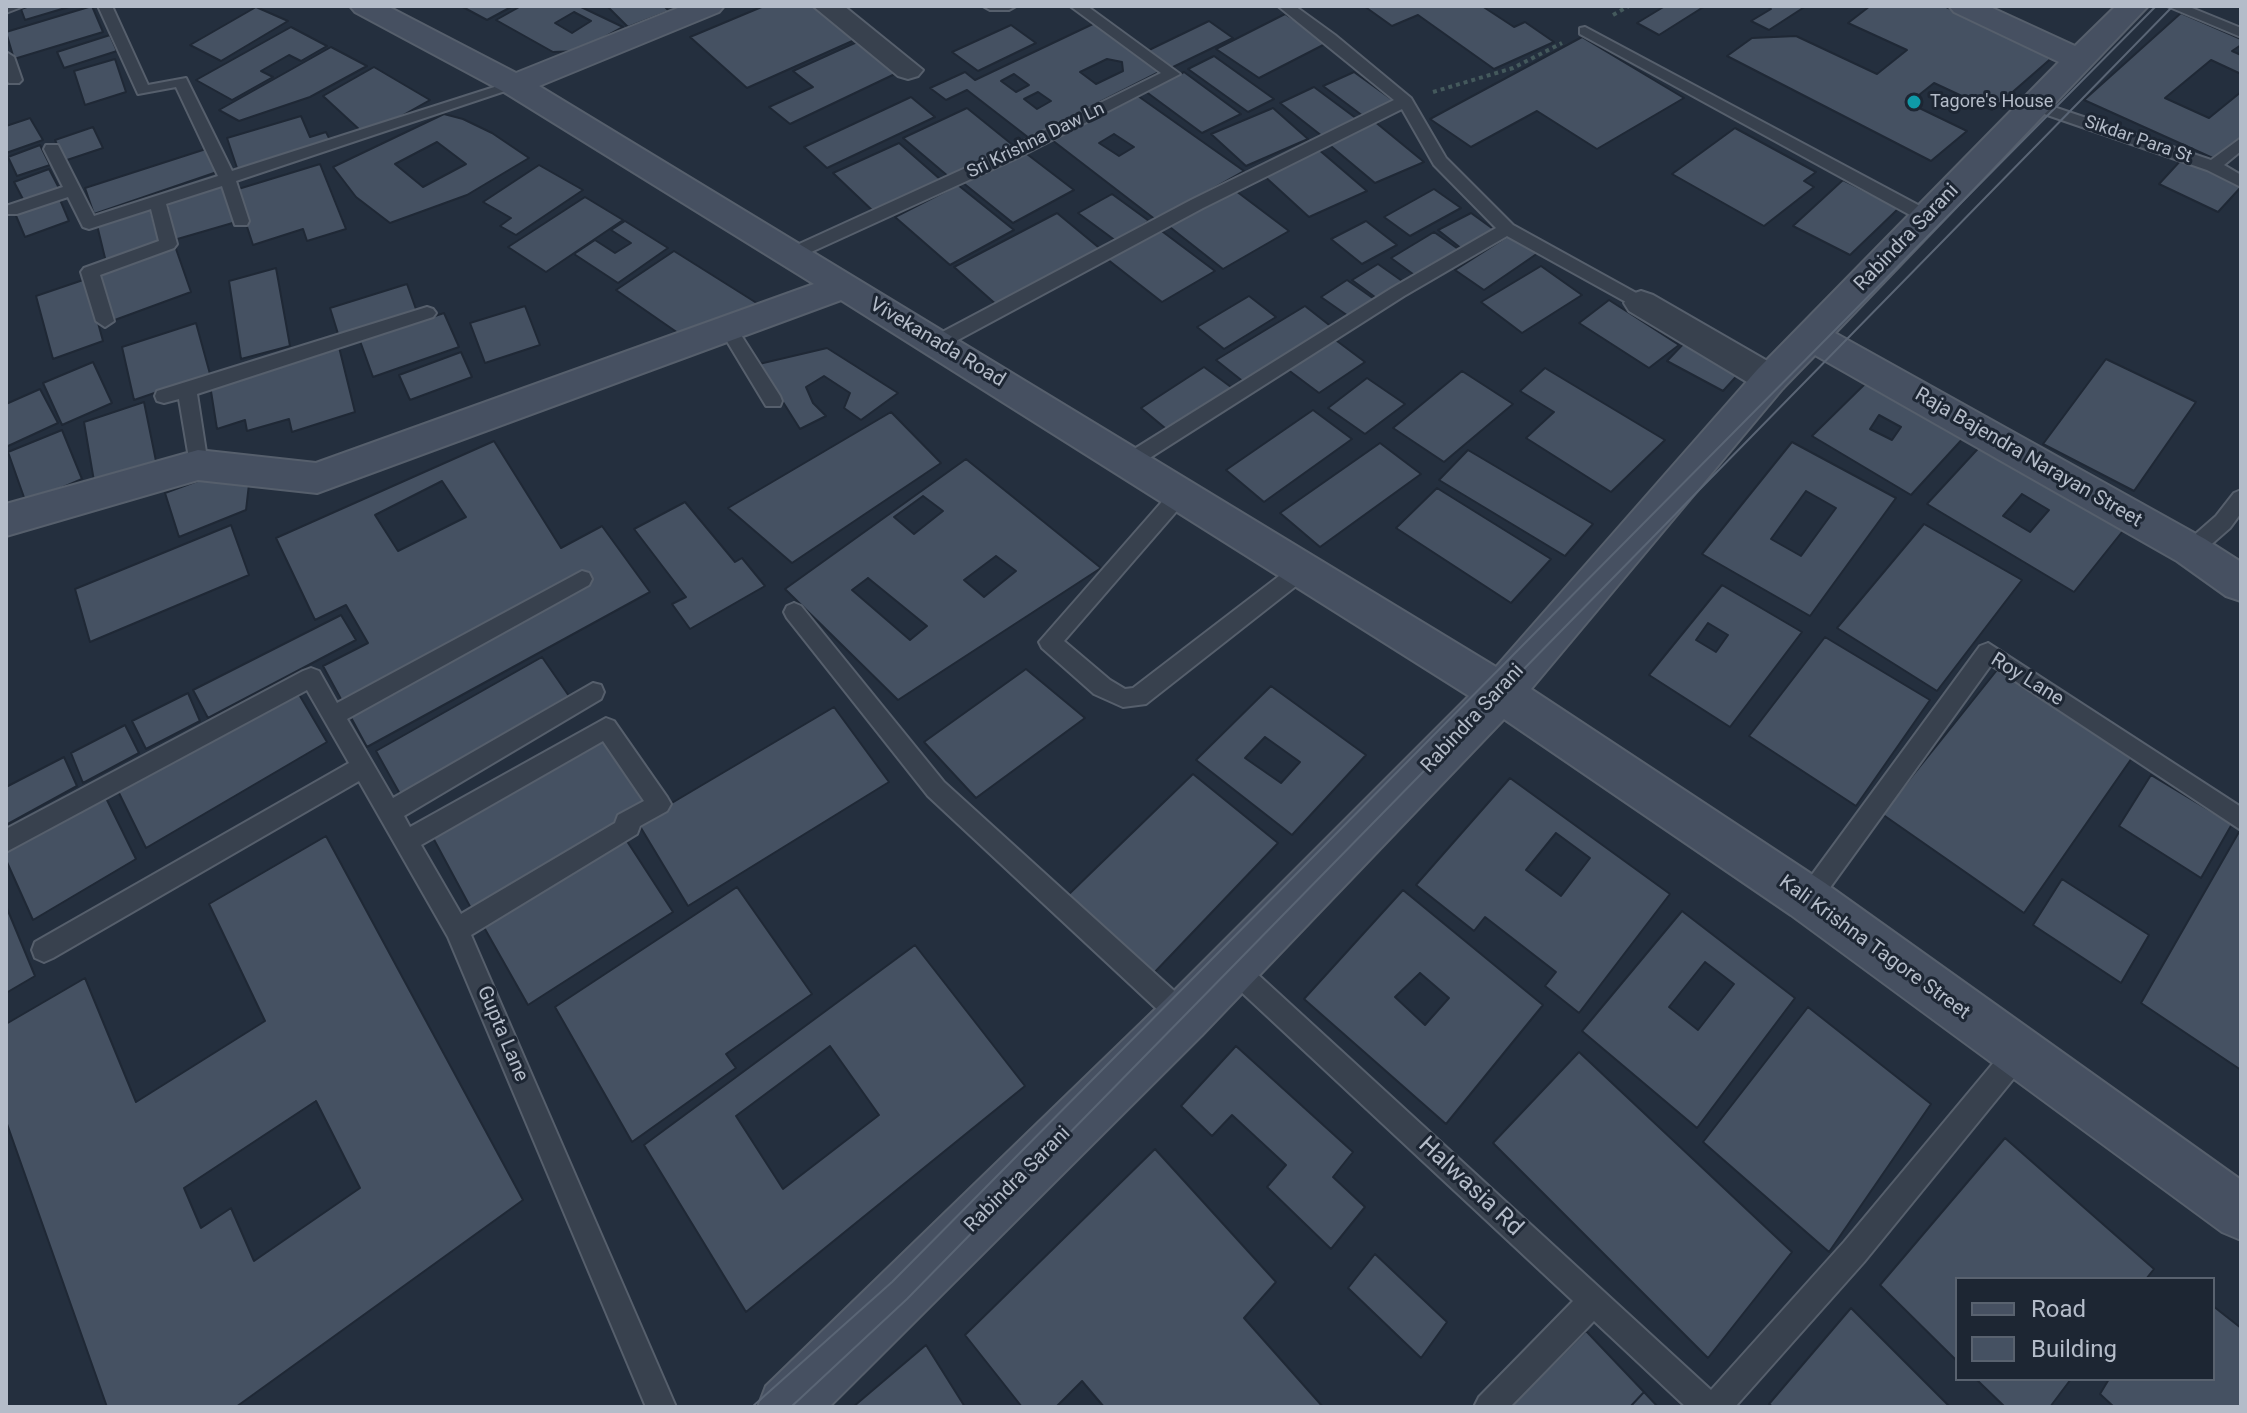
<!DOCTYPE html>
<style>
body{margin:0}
#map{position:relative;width:2247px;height:1413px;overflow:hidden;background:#242f3e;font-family:Roboto,sans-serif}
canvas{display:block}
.frame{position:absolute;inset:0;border:8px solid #b4bcc9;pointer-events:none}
.legend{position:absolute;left:1955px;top:1277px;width:260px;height:104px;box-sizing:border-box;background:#1d2633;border:2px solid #59626f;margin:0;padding:10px 14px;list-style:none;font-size:24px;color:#b4bcc9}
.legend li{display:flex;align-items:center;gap:16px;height:40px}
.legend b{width:40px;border:2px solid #59626f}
</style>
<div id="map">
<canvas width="2247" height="1413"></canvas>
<div class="frame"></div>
<ul class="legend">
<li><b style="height:10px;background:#465061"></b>Road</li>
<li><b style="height:22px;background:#455162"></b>Building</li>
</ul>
</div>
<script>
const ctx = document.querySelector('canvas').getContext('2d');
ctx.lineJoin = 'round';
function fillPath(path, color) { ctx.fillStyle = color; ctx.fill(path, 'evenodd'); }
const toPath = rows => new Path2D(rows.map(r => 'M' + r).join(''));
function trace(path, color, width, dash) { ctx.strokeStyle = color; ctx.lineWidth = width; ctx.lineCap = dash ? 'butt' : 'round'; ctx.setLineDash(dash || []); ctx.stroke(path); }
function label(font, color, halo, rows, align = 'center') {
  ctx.font = font + ' Roboto,sans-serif'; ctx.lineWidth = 6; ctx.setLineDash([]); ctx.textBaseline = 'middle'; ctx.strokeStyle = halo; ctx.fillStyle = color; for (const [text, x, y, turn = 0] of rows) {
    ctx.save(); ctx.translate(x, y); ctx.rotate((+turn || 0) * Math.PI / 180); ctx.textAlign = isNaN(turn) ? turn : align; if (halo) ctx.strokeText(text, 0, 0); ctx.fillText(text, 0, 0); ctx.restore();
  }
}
const building = toPath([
 [30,6,72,6,25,20,21,9,30,6],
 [92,6,103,32,14,59,6,32,92,6],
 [461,6,513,6,487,20,461,6],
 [521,6,579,6,623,27,579,51,553,52,496,20,521,6],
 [574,12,591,21,572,33,555,23,574,12],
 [607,6,664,6,669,11,628,27,607,6],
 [764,6,819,6,859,38,747,88,690,37,764,6],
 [1364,6,1482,6,1514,27,1525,22,1554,42,1494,69,1418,15,1392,26,1364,6],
 [1665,6,1705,6,1659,35,1637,23,1665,6],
 [1766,6,1806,6,1769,30,1751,21,1771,9,1766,6],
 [1870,6,1944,6,2055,55,1992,110,1934,83,1909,103,1967,131,1931,161,1727,56,1752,38,1796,36,1877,74,1907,50,1848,23,1870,6],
 [256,7,288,21,221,61,190,45,256,7],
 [2181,13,2241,39,2241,45,2232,51,2241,55,2241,74,2211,60,2165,98,2209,118,2241,92,2241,138,2215,159,2084,100,2181,13],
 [1285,14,1329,42,1259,78,1216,49,1285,14],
 [1209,21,1233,38,1171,68,1147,51,1209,21],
 [1095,23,1163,70,1029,138,967,90,946,100,930,88,965,72,975,80,1095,23],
 [1107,59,1122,62,1123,71,1096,84,1080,72,1107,59],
 [1014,74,1029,85,1016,92,1001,81,1014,74],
 [1038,92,1051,101,1037,109,1024,99,1038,92],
 [1011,25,1036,43,978,71,952,52,1011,25],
 [291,27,327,46,301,61,289,55,261,71,273,77,232,100,196,80,291,27],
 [110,35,117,51,64,68,57,52,110,35],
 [1582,37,1684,98,1597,149,1537,111,1471,147,1430,119,1582,37],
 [857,42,897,73,790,124,769,107,813,87,793,71,857,42],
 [331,47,367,66,310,97,239,121,219,110,331,47],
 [1214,56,1274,99,1248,112,1188,69,1214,56],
 [115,59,126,92,85,105,74,71,115,59],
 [374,67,430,100,398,118,361,131,323,96,374,67],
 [1184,72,1241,114,1202,133,1145,91,1184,72],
 [1354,72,1394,101,1363,116,1323,86,1354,72],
 [1314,87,1357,119,1322,136,1280,103,1314,87],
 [1138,96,1244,171,1156,220,1052,140,1138,96],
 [1114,134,1134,147,1119,156,1099,143,1114,134],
 [911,97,935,117,827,168,804,147,911,97],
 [967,108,1014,146,949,177,903,138,967,108],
 [1273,108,1308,139,1246,166,1211,134,1273,108],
 [444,114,463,119,492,133,529,158,467,195,390,223,356,197,333,167,444,114],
 [437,142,466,164,423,187,395,164,437,142],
 [301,116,310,137,326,132,331,142,238,171,227,138,301,116],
 [30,118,43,140,6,153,6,126,30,118],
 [1374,121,1424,162,1375,183,1326,142,1374,121],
 [93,127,103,148,64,161,55,140,93,127],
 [1735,128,1816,172,1804,181,1814,187,1764,226,1672,174,1735,128],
 [899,143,941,180,874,212,833,173,899,143],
 [40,145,50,165,17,176,8,157,40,145],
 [209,148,220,171,94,214,85,188,209,148],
 [1318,149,1367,191,1309,217,1261,173,1318,149],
 [1023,151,1074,190,1013,223,962,182,1023,151],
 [2182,159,2241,186,2241,187,2218,212,2159,184,2182,159],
 [320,164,346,229,307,241,303,229,253,245,235,190,320,164],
 [539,165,583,190,516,235,500,226,511,218,483,202,539,165],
 [49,169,60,190,25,203,14,182,49,169],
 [1843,180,1899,208,1850,255,1793,226,1843,180],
 [226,183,236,222,174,240,166,199,226,183],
 [958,185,1014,230,950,265,895,217,958,185],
 [1232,188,1289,231,1223,269,1166,224,1232,188],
 [1434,189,1461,208,1410,236,1384,217,1434,189],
 [1112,194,1149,221,1116,241,1078,213,1112,194],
 [58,195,69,221,25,237,14,211,58,195],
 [585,197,623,220,546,272,508,247,585,197],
 [150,208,160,245,106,262,97,225,150,208],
 [1057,213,1103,251,999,307,954,267,1057,213],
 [1471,213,1496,231,1462,249,1438,230,1471,213],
 [625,221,668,248,618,283,574,254,595,240,615,253,631,243,611,230,625,221],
 [1366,221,1397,245,1362,264,1331,239,1366,221],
 [1159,229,1215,271,1162,302,1107,259,1159,229],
 [1434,232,1461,251,1417,277,1391,258,1434,232],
 [1510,235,1538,253,1484,290,1455,270,1510,235],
 [175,246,191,292,112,321,96,277,175,246],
 [674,251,763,307,678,333,616,290,674,251],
 [1378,264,1405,283,1379,300,1352,280,1378,264],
 [1541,266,1582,295,1522,333,1481,302,1541,266],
 [276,268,290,346,241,359,229,281,276,268],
 [86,279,103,341,53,359,36,296,86,279],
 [1347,280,1377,301,1351,318,1321,297,1347,280],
 [407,284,417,312,339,337,330,308,407,284],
 [1249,296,1276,317,1224,349,1197,327,1249,296],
 [1609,300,1679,345,1649,368,1579,323,1609,300],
 [525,306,540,345,485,363,470,323,525,306],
 [1305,306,1333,328,1245,383,1216,360,1305,306],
 [444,313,459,347,373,377,360,341,444,313],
 [196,323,210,374,134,400,122,347,196,323],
 [1333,338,1365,362,1319,393,1287,369,1333,338],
 [1688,339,1743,369,1723,391,1667,361,1688,339],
 [339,347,355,412,292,432,289,419,247,431,245,420,217,429,210,385,339,347],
 [827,348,898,393,861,420,844,408,850,393,824,376,806,387,813,403,826,416,800,429,759,364,827,348],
 [461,352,472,377,410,400,399,375,461,352],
 [2106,359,2196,402,2134,491,2043,444,2106,359],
 [93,362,112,403,62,425,43,383,93,362],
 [1204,367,1235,390,1171,433,1141,408,1204,367],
 [1545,368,1665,440,1611,492,1526,438,1554,412,1520,391,1545,368],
 [1462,371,1513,404,1444,462,1393,428,1462,371],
 [1367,378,1405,404,1365,434,1328,408,1367,378],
 [1869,380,1966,435,1911,495,1812,436,1869,380],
 [1879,415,1901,427,1892,440,1870,429,1879,415],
 [40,389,58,423,6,447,6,404,40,389],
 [144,402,157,466,95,487,84,422,144,402],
 [1313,410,1352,439,1264,502,1226,470,1313,410],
 [891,412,941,463,792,563,728,508,891,412],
 [62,430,82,479,26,503,8,452,62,430],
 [1986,440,2130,522,2074,592,1927,504,1986,440],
 [2022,494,2049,510,2030,532,2003,516,2022,494],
 [494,441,561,548,602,526,650,592,367,747,323,666,368,643,346,605,315,620,276,538,494,441],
 [442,481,466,517,398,551,375,515,442,481],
 [1792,442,1896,498,1810,616,1702,554,1792,442],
 [1806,491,1836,508,1801,556,1771,539,1806,491],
 [1380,443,1421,474,1320,547,1280,513,1380,443],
 [1468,450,1593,524,1565,556,1439,480,1468,450],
 [966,459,1101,568,898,700,785,589,966,459],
 [923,496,943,511,914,534,894,517,923,496],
 [996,556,1016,571,984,597,964,580,996,556],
 [868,578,927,626,910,640,852,590,868,578],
 [222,472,249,484,246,510,179,537,165,493,222,472],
 [1437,488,1551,559,1511,603,1396,528,1437,488],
 [685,502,735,562,742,558,765,586,690,629,672,604,686,597,634,529,685,502],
 [1924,524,2022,580,1937,691,1837,628,1924,524],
 [231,525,249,575,90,642,75,589,231,525],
 [1722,585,1802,632,1730,727,1649,675,1722,585],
 [1708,623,1728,635,1716,652,1696,640,1708,623],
 [341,615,356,640,208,718,193,690,341,615],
 [1825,637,1930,700,1856,806,1749,736,1825,637],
 [542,657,569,696,400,794,376,751,542,657],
 [1026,669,1085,718,976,798,924,742,1026,669],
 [1997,670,2134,755,2024,913,1882,814,1997,670],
 [1271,686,1366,755,1292,835,1196,760,1271,686],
 [1265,737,1300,762,1281,783,1245,758,1265,737],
 [297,691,327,742,146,848,118,791,297,691],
 [188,693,200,721,146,749,132,721,188,693],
 [834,707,889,782,688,906,638,823,834,707],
 [125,725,139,753,83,783,71,753,125,725],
 [601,736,647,807,473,912,431,834,601,736],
 [64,757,77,786,6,825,6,787,64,757],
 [1193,774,1278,843,1151,976,1065,898,1193,774],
 [2151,775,2232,824,2201,878,2119,826,2151,775],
 [1510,778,1670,894,1579,1013,1545,986,1556,972,1485,917,1474,931,1416,885,1510,778],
 [1556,833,1590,858,1561,896,1526,870,1556,833],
 [106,798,136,859,33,920,6,860,6,851,106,798],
 [2239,832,2241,833,2241,1070,2141,1003,2239,832],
 [623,835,673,912,528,1005,481,922,623,835],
 [326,836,523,1200,236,1407,107,1407,6,1121,6,1024,85,978,136,1102,265,1021,209,904,326,836],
 [316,1101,360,1188,254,1261,231,1208,201,1228,184,1188,316,1101],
 [2062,879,2149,935,2121,983,2033,925,2062,879],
 [737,887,812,994,726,1054,736,1068,632,1142,555,1007,737,887],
 [1403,890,1543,1005,1446,1124,1304,999,1403,890],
 [1420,973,1449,998,1425,1025,1395,997,1420,973],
 [6,906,35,976,6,993,6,906],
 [1682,911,1795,998,1697,1128,1582,1031,1682,911],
 [1705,962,1734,984,1698,1030,1669,1007,1705,962],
 [915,945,1025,1086,746,1312,644,1145,915,945],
 [830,1046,879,1115,783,1189,736,1116,830,1046],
 [1808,1007,1931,1104,1829,1252,1703,1142,1808,1007],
 [1236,1046,1353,1152,1333,1177,1365,1207,1331,1249,1267,1187,1286,1165,1232,1115,1212,1136,1181,1106,1236,1046],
 [1579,1052,1792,1252,1708,1358,1493,1143,1579,1052],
 [2005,1138,2154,1269,2146,1279,1957,1279,1957,1361,1880,1285,2005,1138],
 [1155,1149,1276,1282,1244,1318,1323,1407,1104,1407,1082,1381,1056,1407,1022,1407,965,1335,1155,1149],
 [1375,1254,1447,1322,1421,1358,1348,1288,1375,1254],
 [2213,1306,2241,1328,2241,1407,2114,1407,2100,1394,2109,1379,2213,1379,2213,1306],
 [1851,1308,1950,1407,1773,1407,1769,1404,1851,1308],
 [1586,1331,1644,1392,1630,1407,1510,1407,1586,1331],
 [926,1345,965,1407,853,1407,926,1345],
 [1976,1379,2071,1379,2050,1407,2005,1407,1976,1379],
 [1644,1392,1658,1407,1630,1407,1644,1392]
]);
const path = toPath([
 [1613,15,1629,6],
 [1433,92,1513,68,1562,43]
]);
const lane = toPath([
 [6,6,24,6,6,13,6,6],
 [98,6,112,6,148,85,186,78,232,171,510,82,515,80,523,85,236,181,249,221,247,225,235,225,222,186,166,204,177,244,174,248,100,275,114,321,105,327,96,321,81,272,84,268,159,241,151,209,89,229,83,227,68,197,17,214,6,214,6,206,63,187,44,149,46,145,58,145,94,216,218,176,176,87,138,94,98,6],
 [983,6,1016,6,1009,10,990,10,983,6],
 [1070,6,1087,6,1180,74,1017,158,798,258,786,258,783,254,786,250,1005,150,1161,73,1070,6],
 [1278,6,1295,6,1335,35,1411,98,1446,158,1513,225,1647,299,1650,303,1647,307,1635,307,1507,236,1404,296,1137,466,1123,466,1120,461,1123,456,1392,288,1496,228,1434,165,1402,109,1203,208,943,348,931,348,928,343,931,338,1191,200,1394,100,1278,6],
 [2167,6,2187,6,2241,28,2241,37,2167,6],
 [1585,27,1933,213,1935,217,1933,221,1921,221,1580,34,1580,28,1585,27],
 [6,52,14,57,22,80,19,83,9,83,6,80,6,52],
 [2033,100,2211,160,2241,138,2241,151,2224,165,2241,175,2241,187,2207,170,2027,108,2025,105,2033,100],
 [427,307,433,309,436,313,433,317,197,394,208,465,205,470,191,470,179,399,164,403,157,401,155,396,157,391,427,307],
 [728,322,734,324,780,396,782,401,780,406,766,406,719,328,728,322],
 [1181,485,1188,488,1191,493,1188,498,1064,641,1110,680,1125,689,1133,688,1296,563,1303,561,1310,563,1313,569,1310,575,1146,704,1123,707,1094,694,1042,648,1039,642,1174,488,1181,485],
 [2241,490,2241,513,2230,528,2198,556,2184,556,2181,550,2184,544,2216,516,2234,493,2241,490],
 [582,571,589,573,592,579,589,585,347,719,393,798,593,683,601,685,604,692,601,699,404,816,410,827,606,718,614,721,667,797,671,804,667,811,640,826,637,834,471,935,676,1407,646,1407,448,937,359,781,53,958,44,962,35,958,32,950,35,942,349,763,307,690,6,852,6,829,303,671,311,668,319,671,337,703,582,571],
 [603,741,644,801,618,815,615,823,461,914,421,845,603,741],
 [794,603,801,606,944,782,1193,1008,1197,1017,1193,1026,1184,1029,1175,1026,928,796,787,618,784,612,787,606,794,603],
 [1988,643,2241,807,2241,830,1991,665,1816,907,1808,910,1800,907,1796,899,1800,891,1980,646,1988,643],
 [1232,955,1241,959,1711,1390,1844,1242,2010,1043,2019,1039,2028,1043,2032,1052,2028,1061,1864,1262,1735,1407,1686,1407,1594,1321,1510,1407,1474,1407,1479,1397,1573,1301,1223,975,1220,967,1223,959,1232,955]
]);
const street = toPath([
 [813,6,844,6,923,70,918,76,908,79,898,76,813,6],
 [1641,291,1653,295,1783,370,1788,379,1783,388,1770,392,1757,388,1629,311,1624,303,1629,295,1641,291]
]);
const secondary = toPath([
 [350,6,387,6,516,73,683,6,724,6,719,12,539,86,1496,667,1757,370,2059,62,1954,12,1949,6,1988,6,2075,46,2116,6,2148,6,1835,333,2205,539,2241,562,2241,601,2226,596,2177,561,1815,355,1783,388,1531,689,1825,883,2241,1180,2241,1240,2222,1232,1791,915,1504,719,1202,1035,829,1407,758,1407,766,1386,1166,999,1469,696,841,300,317,493,198,480,6,536,6,504,198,450,316,463,814,284,504,92,355,12,350,6]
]);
const tram = toPath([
 [752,1407,892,1282,2156,6],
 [791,1407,907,1299,2173,6]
]);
const markers = [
 [1914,102,8,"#0f9aa8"]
];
const farPoinames = [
 ["Tagore's House",1930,102]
];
const farStreetnames = [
 ["Sikdar Para St",2138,140,19],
 ["Sri Krishna Daw Ln",1036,141,-26]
];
const streetNames = [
 ["Rabindra Sarani",1907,238,-46],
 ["Vivekanada Road",937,343,31],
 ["Raja Bajendra Narayan Street",2028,458,30],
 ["Roy Lane",2027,680,32],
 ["Rabindra Sarani",1473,719,-47],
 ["Kali Krishna Tagore Street",1874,948,36],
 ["Gupta Lane",502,1034,67],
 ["Rabindra Sarani",1018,1180,-45]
];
const nearStreetnames = [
 ["Halwasia Rd",1470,1187,43]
];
fillPath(building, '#455162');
trace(building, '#1f2835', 2);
trace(lane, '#565f6c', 4);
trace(street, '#565f6c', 4);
trace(secondary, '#565f6c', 4);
trace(path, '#44595c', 4, [4, 4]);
fillPath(lane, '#38414e');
fillPath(street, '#38414e');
fillPath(secondary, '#465061');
trace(tram, '#5a6575', 2);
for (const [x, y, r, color] of markers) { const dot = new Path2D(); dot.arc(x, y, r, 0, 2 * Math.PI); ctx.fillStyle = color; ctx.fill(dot); trace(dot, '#1d2633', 3); }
label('18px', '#b4bcc9', '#1d2633', farPoinames, 'left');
label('18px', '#b4bcc9', '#1d2633', farStreetnames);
label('20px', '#b4bcc9', '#1d2633', streetNames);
label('24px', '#b4bcc9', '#1d2633', nearStreetnames);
</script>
